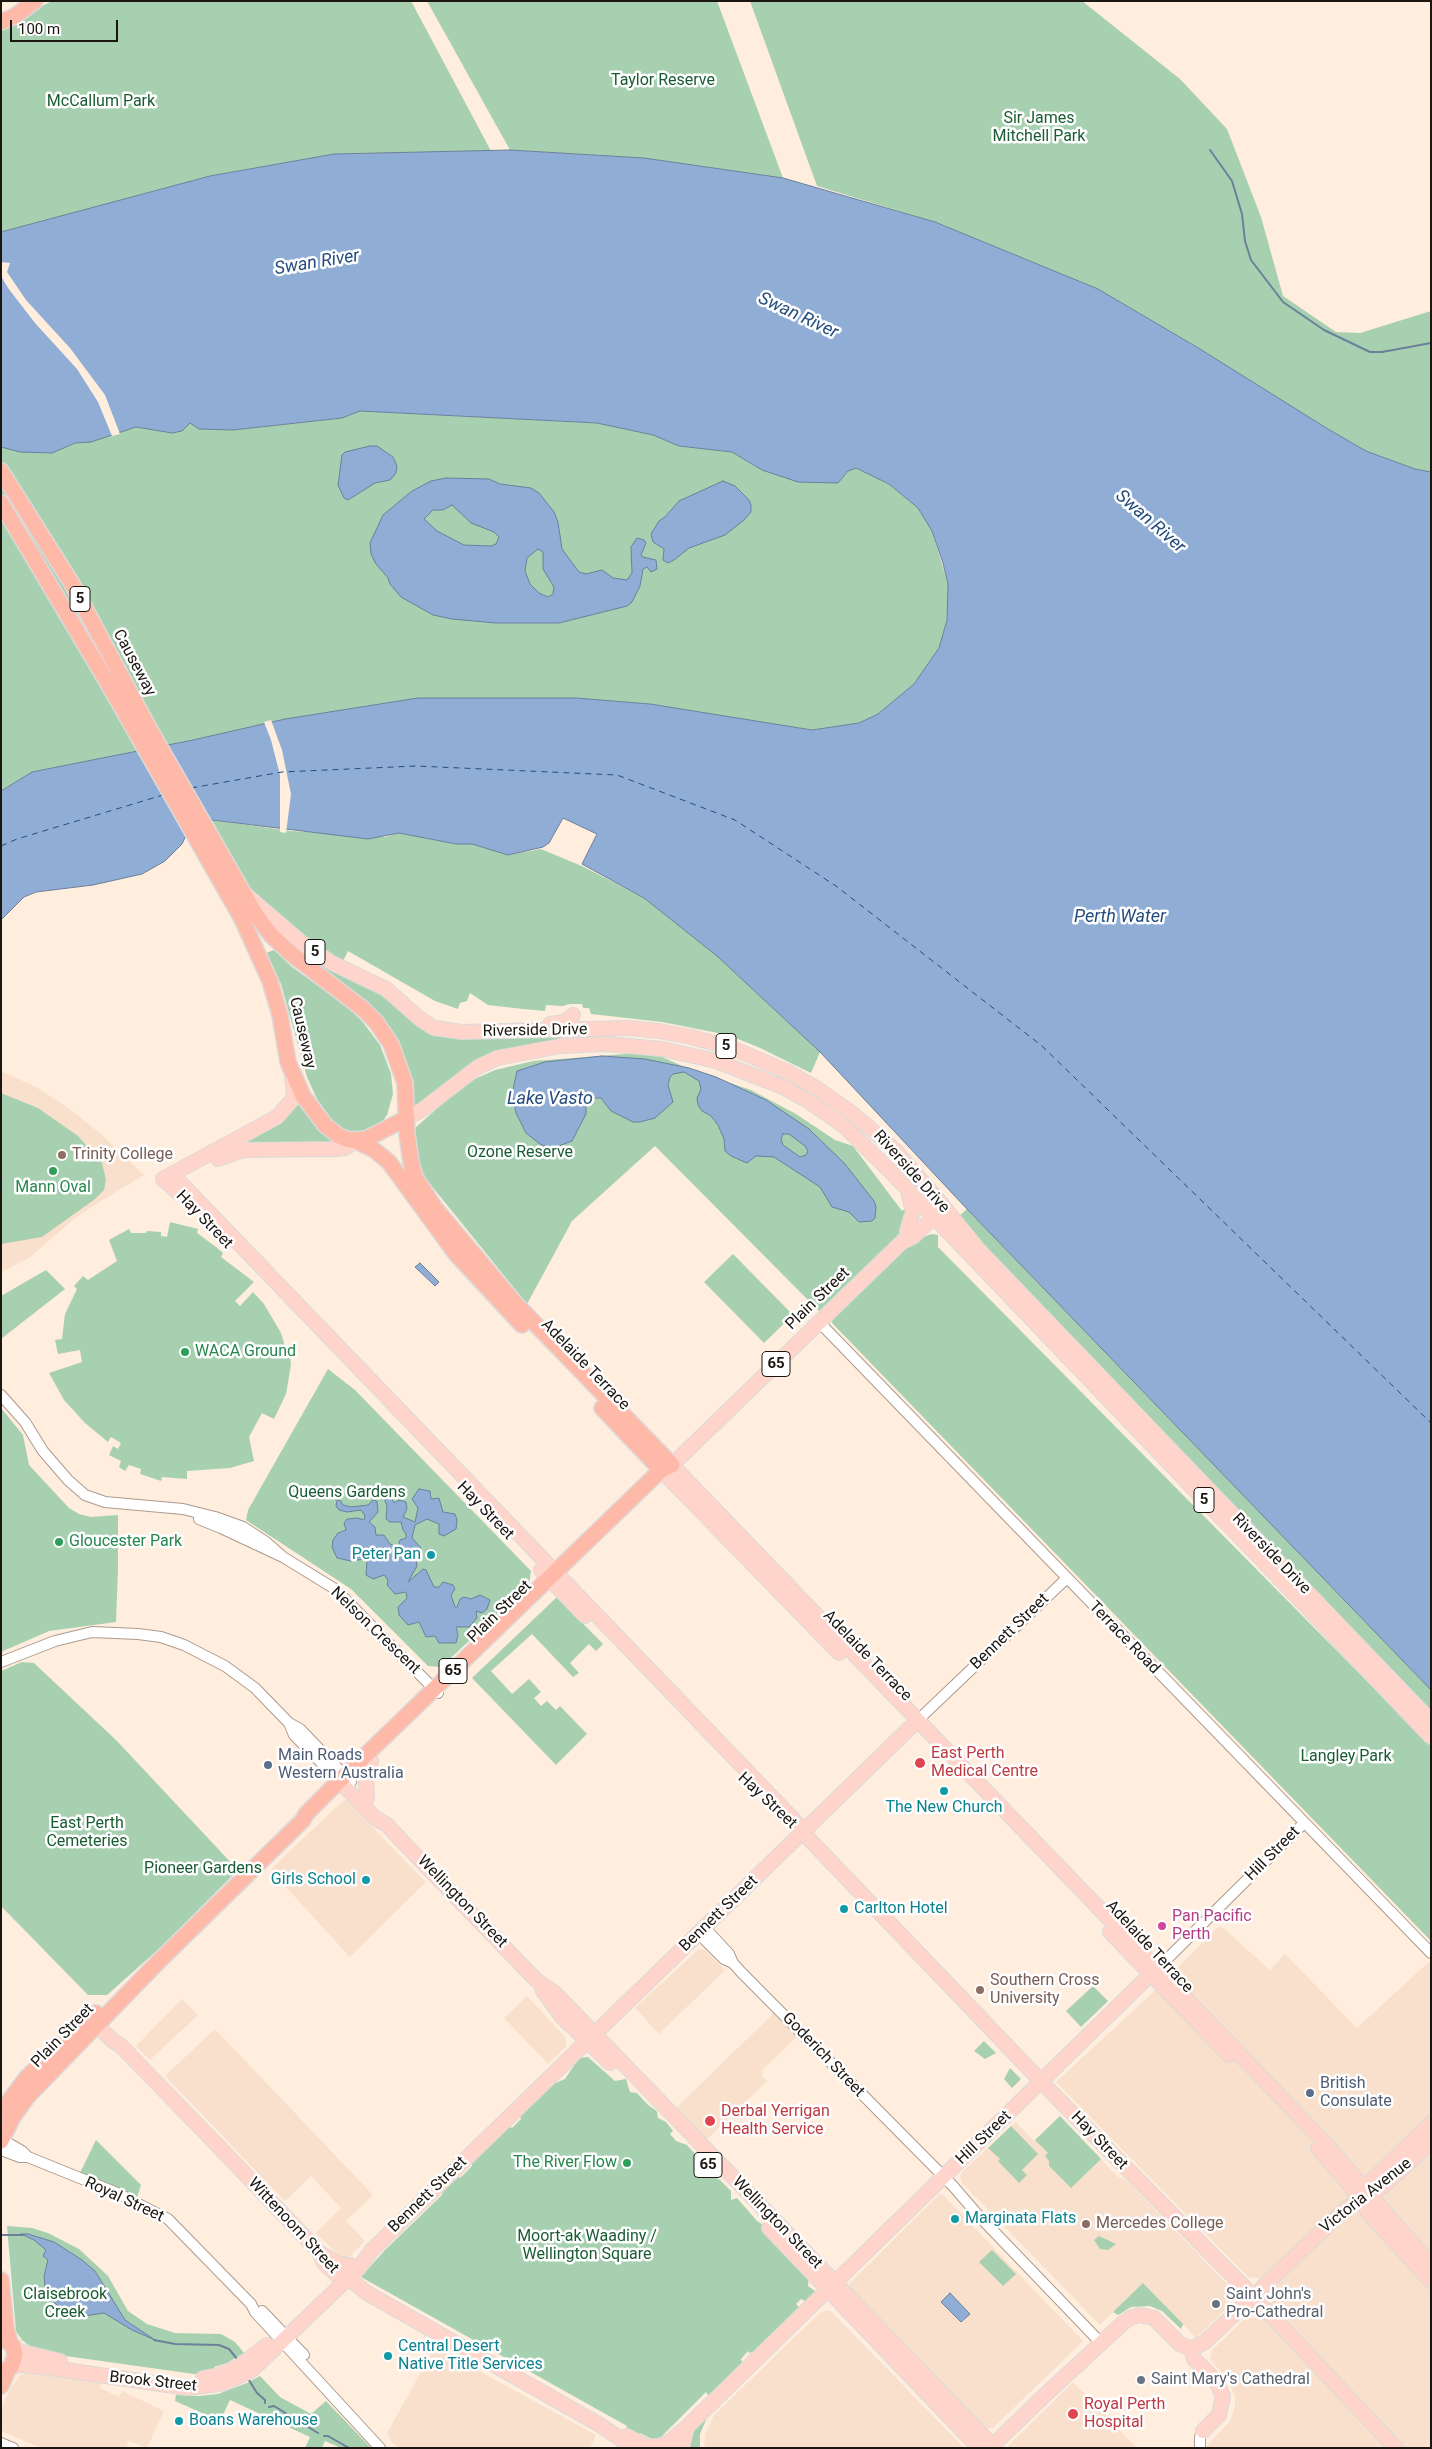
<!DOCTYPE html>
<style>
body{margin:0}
#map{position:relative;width:1432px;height:2449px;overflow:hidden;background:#ffedde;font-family:Roboto,sans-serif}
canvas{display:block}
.frame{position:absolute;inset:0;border:2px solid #1c1611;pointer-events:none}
.scale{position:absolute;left:10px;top:20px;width:108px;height:22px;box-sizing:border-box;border:2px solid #1c1611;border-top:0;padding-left:6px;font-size:15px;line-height:18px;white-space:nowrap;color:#1c1611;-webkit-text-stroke:4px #fefefe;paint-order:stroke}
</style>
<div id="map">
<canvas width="1432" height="2449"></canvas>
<div class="frame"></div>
<div class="scale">100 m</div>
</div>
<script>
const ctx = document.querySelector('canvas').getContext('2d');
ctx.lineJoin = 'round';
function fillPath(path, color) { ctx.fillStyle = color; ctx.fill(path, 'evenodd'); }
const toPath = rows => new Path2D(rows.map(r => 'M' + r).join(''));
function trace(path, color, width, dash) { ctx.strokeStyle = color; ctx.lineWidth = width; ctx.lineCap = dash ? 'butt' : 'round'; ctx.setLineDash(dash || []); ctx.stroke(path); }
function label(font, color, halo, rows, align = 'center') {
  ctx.font = font + ' Roboto,sans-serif'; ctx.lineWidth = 5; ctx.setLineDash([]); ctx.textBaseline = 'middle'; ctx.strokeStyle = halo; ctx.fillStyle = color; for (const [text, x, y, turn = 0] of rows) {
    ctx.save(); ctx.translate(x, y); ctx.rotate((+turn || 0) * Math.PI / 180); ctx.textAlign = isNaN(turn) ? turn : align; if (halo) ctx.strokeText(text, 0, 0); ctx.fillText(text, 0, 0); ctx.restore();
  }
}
const built = toPath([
 [1,1071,36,1087,67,1107,101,1134,144,1175,80,1214,29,1258,1,1272],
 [344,1800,347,1801,426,1882,350,1957,272,1872,273,1867],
 [1218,1927,1222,1927,1270,1970,1285,1954,1357,2028,1431,1960,1431,2448,1205,2448,1230,2421,1235,2407,1235,2396,1228,2380,1210,2359,1212,2350,1245,2319,1256,2317,1272,2301,1273,2292,1258,2278,1248,2277,1056,2082,1149,1996],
 [699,1949,705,1950,725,1970,659,2034,635,2008],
 [527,1996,566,2038,566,2046,548,2064,504,2018],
 [182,1999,198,2015,150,2060,136,2046],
 [778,2009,801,2033,762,2070,762,2076,767,2081,707,2139,676,2108],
 [215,2029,373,2195,346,2221,365,2241,347,2259,343,2259,316,2233,341,2208,311,2176,285,2201,165,2076],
 [1060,2116,1118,2177,1125,2179,1233,2290,1234,2297,1232,2303,1196,2338,1143,2283,1100,2325,963,2184,960,2178,962,2172,1016,2122,1034,2141],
 [940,2194,942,2194,1083,2341,993,2428,986,2428,850,2288,849,2284],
 [822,2311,831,2311,964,2448,704,2448,705,2434,714,2415],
 [435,2347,596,2435,590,2448,400,2448,393,2444,387,2433],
 [57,2360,105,2368,100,2388,119,2397,122,2391,164,2411,147,2448,129,2441,126,2448,41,2448,1,2431,1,2409,11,2387,20,2376,33,2367],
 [1073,2382,1137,2448,1009,2448,1008,2446]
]);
const green = toPath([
 [52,1,411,1,491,151,334,154,210,176,1,232,1,27],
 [427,1,717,1,783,178,644,158,510,150],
 [750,1,1082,1,1180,79,1227,129,1261,217,1283,296,1336,332,1360,333,1431,311,1431,472,1415,469,1366,451,1328,429,1200,349,1098,289,935,222,817,186],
 [360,411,597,423,653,435,679,446,732,452,762,470,815,482,838,483,848,471,856,468,864,470,889,484,918,508,932,531,948,584,947,620,939,648,914,684,878,714,859,723,812,730,650,704,576,698,418,698,285,719,193,740,32,772,1,791,1,447,52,453,75,443,91,442,136,427,172,433,190,423,199,429,233,430,342,418],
 [212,820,291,831,385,837,399,833,456,844,472,844,508,855,541,849,584,867,644,898,717,956,820,1052,811,1073,758,1047,728,1035,662,1022,591,1014,589,1008,583,1008,582,1004,569,1004,563,1006,546,1005,545,1011,523,1009,488,1005,470,993,467,1001,460,1003,458,1009,435,1001,348,951,341,965,312,947,255,895,246,884,237,872,234,860],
 [280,928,380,989,434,1030,560,1033,561,1039,499,1054,412,1111,402,1054,275,934],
 [274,950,292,967,346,1006,362,1021,380,1045,391,1074,393,1094,387,1115,380,1125,372,1132,345,1133,335,1124,317,1099,307,1077,281,984,266,953],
 [651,1052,689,1069,751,1090,796,1114,835,1140,853,1146,902,1211,909,1206,906,1224,899,1234,819,1311,655,1146,572,1221,527,1304,422,1174,414,1143,415,1128,466,1083,495,1070,533,1061],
 [1,1093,38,1108,78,1136,102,1163,106,1180,104,1190,95,1199,42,1237,1,1244],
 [298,1102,338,1144,235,1145],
 [967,1209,1431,1690,1431,1714,993,1259,958,1217],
 [170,1222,198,1229,197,1233,216,1247,223,1253,221,1257,254,1282,235,1301,240,1306,253,1292,264,1304,281,1333,285,1346,279,1347,279,1349,289,1348,291,1365,286,1394,274,1419,262,1413,249,1437,254,1461,230,1468,187,1471,187,1479,162,1477,161,1481,140,1474,141,1469,129,1465,125,1471,119,1467,121,1461,109,1455,113,1446,118,1449,121,1443,111,1437,108,1442,85,1423,64,1400,49,1373,82,1362,80,1350,58,1354,55,1340,62,1339,65,1314,77,1289,74,1286,83,1276,88,1280,117,1261,109,1240,129,1229,131,1233,146,1233,147,1231,161,1232,161,1236,167,1237],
 [932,1234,938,1235,938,1247,1431,1746,1431,1941,832,1323,833,1315,914,1240],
 [733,1254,793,1315,764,1343,704,1282],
 [46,1270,65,1289,1,1339,1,1296],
 [328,1369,355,1390,531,1571,529,1585,441,1667,428,1666,351,1589,246,1520,248,1510],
 [1,1408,23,1435,29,1465,69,1508,79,1514,91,1517,118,1515,118,1568,116,1622,49,1631,1,1652],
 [557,1597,603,1644,596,1651,589,1644,570,1663,579,1673,573,1677,532,1634,491,1671,512,1694,529,1679,541,1692,534,1698,541,1706,547,1701,556,1710,560,1706,587,1734,556,1765,472,1678],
 [22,1662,34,1663,117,1741,236,1868,235,1873,161,1947,107,1995,88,1995,1,1906,1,1671],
 [1093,1986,1108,2001,1081,2027,1066,2011],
 [984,2041,996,2053,985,2059,974,2051],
 [588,2057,615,2081,626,2079,630,2092,637,2093,648,2105,657,2111,658,2118,666,2122,673,2131,670,2134,676,2141,687,2145,702,2162,700,2166,708,2174,720,2180,731,2191,731,2200,737,2198,757,2221,769,2229,809,2275,808,2286,815,2291,816,2296,809,2303,801,2299,796,2304,799,2307,797,2314,759,2350,749,2353,748,2351,741,2359,743,2366,709,2397,706,2392,661,2437,654,2440,640,2433,637,2438,626,2432,627,2426,361,2277,385,2250,442,2195,444,2187,453,2178,461,2177,472,2166,472,2161,509,2126,512,2128,521,2119,520,2116,544,2088,565,2079,579,2058],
 [1010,2068,1021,2079,1012,2088,1004,2079],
 [1060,2116,1101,2159,1071,2188,1049,2166,1049,2161,1045,2156,1048,2153,1035,2140],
 [1011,2126,1038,2154,1022,2170,1027,2175,1019,2183,998,2161,1000,2159,988,2148],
 [96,2140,141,2185,135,2204,77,2179],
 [7,2226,32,2228,48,2233,79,2249,108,2276,128,2311,147,2324,175,2333,221,2334,235,2342,244,2353,227,2363,214,2367,215,2371,194,2374,37,2352,22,2340,16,2331],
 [1099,2236,1116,2244,1108,2250,1100,2249,1094,2240],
 [992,2250,1016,2274,1003,2286,979,2262],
 [1143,2283,1183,2324,1181,2329,1162,2311,1150,2306,1131,2307,1118,2315,1113,2312],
 [260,2376,280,2397,311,2414,326,2401,371,2448,341,2448,325,2441,322,2448,305,2448,310,2437,230,2400,220,2421,175,2401,176,2395,199,2396,218,2394,247,2383],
 [709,2413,700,2434,700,2448,687,2448,690,2434]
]);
const water = toPath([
 [510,150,644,158,783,178,935,222,1098,289,1200,349,1328,429,1366,451,1415,469,1431,472,1431,1690,967,1209,820,1052,717,956,644,898,582,864,597,834,563,818,549,843,543,847,508,855,472,844,456,844,399,833,368,839,212,820,188,831,182,844,165,861,142,874,93,885,36,892,24,897,1,920,1,791,32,772,193,740,285,719,418,698,576,698,650,704,812,730,859,723,878,714,914,684,939,648,947,620,948,584,943,563,932,531,918,508,889,484,856,468,848,471,838,483,798,482,762,470,732,452,679,446,653,435,597,423,360,411,342,418,233,430,199,429,190,423,182,431,172,433,136,427,91,442,75,443,52,453,20,452,1,447,1,232,210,176,334,154,510,150],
 [370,446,377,446,393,457,397,466,396,473,390,480,375,483,348,500,344,498,338,485,342,455,345,452,370,446],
 [446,478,489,479,500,484,531,488,539,493,554,512,558,522,562,549,579,572,586,574,602,570,613,578,627,580,632,573,631,547,637,538,644,540,646,543,641,555,643,557,656,560,657,569,651,572,647,567,643,569,640,586,632,602,627,606,559,623,496,623,452,619,433,615,401,597,390,584,388,578,376,564,371,554,370,543,383,515,412,491,431,481,446,478],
 [452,505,471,523,494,532,499,537,496,544,491,546,464,545,437,531,424,519,433,510,443,510,452,505],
 [538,549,543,552,543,569,554,587,553,594,548,597,539,593,530,584,525,571,527,558,538,549],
 [723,481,735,486,749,500,751,505,751,512,744,520,725,535,689,548,674,560,668,563,663,560,664,549,653,542,651,534,659,521,665,517,679,501,723,481],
 [602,1056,645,1059,689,1068,716,1077,766,1100,809,1129,845,1164,874,1201,876,1207,875,1218,872,1221,859,1222,849,1212,832,1207,820,1187,774,1157,756,1156,747,1163,731,1156,725,1151,724,1139,718,1125,711,1116,702,1111,698,1105,697,1098,701,1089,699,1081,684,1072,673,1074,670,1077,668,1085,673,1102,655,1118,640,1122,633,1122,611,1111,601,1098,593,1098,586,1104,586,1114,572,1141,556,1147,555,1150,540,1144,526,1133,516,1113,512,1094,517,1071,545,1062,602,1056],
 [783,1134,789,1134,805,1146,808,1151,806,1155,800,1157,783,1145,781,1139,783,1134],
 [420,1263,439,1282,435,1286,415,1267,420,1263],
 [419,1489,430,1491,431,1499,439,1498,443,1512,455,1514,457,1520,456,1529,444,1536,439,1534,439,1524,427,1519,415,1525,412,1538,421,1548,415,1555,417,1566,408,1582,423,1569,426,1570,434,1587,439,1587,443,1582,453,1585,455,1589,451,1595,455,1607,457,1607,460,1599,464,1597,471,1599,480,1595,490,1600,487,1609,482,1613,476,1611,477,1618,469,1627,456,1627,458,1635,456,1643,439,1643,435,1636,426,1637,419,1622,408,1625,399,1615,398,1607,407,1598,406,1592,395,1594,387,1585,388,1580,384,1575,373,1579,366,1575,367,1561,365,1559,351,1561,337,1558,332,1547,333,1540,338,1533,346,1530,344,1523,347,1519,358,1518,364,1520,365,1516,361,1510,347,1512,339,1510,336,1506,337,1500,340,1500,343,1505,351,1507,368,1505,373,1500,377,1501,378,1512,369,1522,375,1527,376,1535,384,1535,390,1544,398,1548,400,1540,406,1538,406,1534,403,1530,401,1522,390,1522,386,1519,387,1506,384,1498,386,1496,391,1497,394,1503,399,1500,406,1502,407,1509,403,1517,415,1522,418,1508,412,1499,419,1489],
 [21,2234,28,2234,54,2242,82,2260,95,2271,125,2320,155,2340,132,2330,104,2313,78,2317,61,2309,52,2300,45,2286,44,2276,48,2260,43,2256,46,2250,34,2240,21,2234],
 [950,2293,970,2314,961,2322,941,2302,950,2293]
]);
const pier = toPath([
 [1,262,10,263,7,272,26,300,70,348,105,395,120,434,112,436,98,402,77,369,35,323,8,288,1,276],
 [271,720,282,750,291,794,286,833,280,832,280,775,271,740,264,722]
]);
const stream = toPath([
 [1210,150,1232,181,1242,214,1245,241,1251,260,1283,302,1324,330,1370,352,1382,352,1431,343],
 [1,2235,24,2235],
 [154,2340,175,2344,219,2345,229,2349,238,2360],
 [247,2377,257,2393,265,2400,265,2403],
 [269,2407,274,2406,318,2433],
 [324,2436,328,2436,349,2448]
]);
const ferry = toPath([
 [191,788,282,772,416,766,617,775,735,820,836,886,1042,1046,1431,1423],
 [1,846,17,839,163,795]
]);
const minor = toPath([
 [819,1322,1431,1953],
 [1,1395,25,1422,43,1451,68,1480,85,1495,105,1502,183,1509,215,1517,243,1527,266,1542,283,1557],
 [199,1519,221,1528,283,1557,335,1589,438,1693],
 [1,1662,55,1641,92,1632,138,1634,161,1637,184,1645,225,1666,255,1688,289,1723,300,1729,351,1782],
 [917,1721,1067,1578],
 [289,1723,294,1735,342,1784],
 [705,1928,729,1954,733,1963,741,1972,953,2186,978,2215,1101,2343],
 [699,1934,724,1959,733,1963],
 [1158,1968,1304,1823],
 [1,2139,22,2151,28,2157],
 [1,2150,20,2157,28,2157,117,2193,168,2219,251,2304,255,2312,380,2448],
 [262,2311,304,2355],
 [1,2443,13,2448],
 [1200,2448,1200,2437,1203,2431]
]);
const major = toPath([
 [244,893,301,942,332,963,386,989,420,1019,434,1028,462,1032,629,1028,659,1031,691,1037,732,1048,788,1072,816,1088,852,1113,894,1149,935,1196,978,1249,1431,1721],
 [550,1024,565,1022,573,1015],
 [407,1118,422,1110,478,1067,497,1058,561,1046,607,1044,662,1049,716,1061,783,1087,808,1101,843,1125,891,1172,1431,1737],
 [218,1159,244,1150,336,1149,344,1148,356,1141],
 [172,1174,795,1821,810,1840,1058,2099,1245,2288,1396,2448],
 [180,1194,163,1179,277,1117,292,1100,294,1092,292,1077],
 [944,1207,913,1237,902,1242,672,1465,1325,2143,1431,2265],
 [907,1231,913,1211,908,1191],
 [661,1470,839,1653],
 [541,1570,585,1616],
 [345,1787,375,1818,387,1825,400,1839,536,1980,555,1993,995,2448],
 [367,1798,366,1781,371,1761],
 [1110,1932,1229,2055],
 [542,1989,562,2017,610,2063],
 [90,2018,112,2040,121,2046,221,2149,319,2252,324,2263,338,2276,348,2278,367,2293,600,2425,634,2448],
 [1318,2148,1349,2184,1370,2215,1431,2281],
 [1359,2193,1431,2123],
 [769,2228,979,2448],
 [324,2255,339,2264,350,2265],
 [1191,2349,1205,2342,1345,2209,1382,2187,1431,2142],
 [1191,2349,1194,2359,1216,2381,1223,2396,1219,2415,1203,2431],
 [15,2350,60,2361],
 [11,2367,22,2365,44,2367,188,2388,225,2383,252,2370,359,2268,372,2250,406,2217,917,1721],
 [203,2378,219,2375,238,2367,267,2345],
 [627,2436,648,2447,664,2445],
 [661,2448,687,2427,1155,1970],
 [682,2448,687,2427],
 [990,2448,1045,2395,1124,2322,1132,2317,1140,2315,1154,2318,1180,2344,1191,2349]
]);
const highway = toPath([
 [1,22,15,16,35,1],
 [1,471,72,584,151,732,256,915,271,935,290,953,363,1009,376,1022,391,1044,405,1083,407,1134,411,1162,415,1177,435,1208,515,1303,672,1465],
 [1,503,109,685,242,919,270,981,280,1015,288,1062,303,1096,325,1125,339,1136,349,1140,366,1139,407,1118],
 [356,1141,373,1149,389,1162,456,1254,522,1325],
 [602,1408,661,1470],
 [1,2112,27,2077,96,2013],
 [1,2141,13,2117,28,2096,159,1961,303,1820,306,1814,345,1775,661,1470,672,1465],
 [1,2280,6,2327,10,2343],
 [1,2373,11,2367,15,2355,13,2346,3,2338],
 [1,2386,8,2370]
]);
const markers = [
 [62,1155,5,"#8d6e63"],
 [53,1171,5,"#2e9e5b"],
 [185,1352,5,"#2e9e5b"],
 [59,1542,5,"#2e9e5b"],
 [431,1555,5,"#0f9aa8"],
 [920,1763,6,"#e0444e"],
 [268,1765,5,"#5c6f8a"],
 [944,1791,5,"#0f9aa8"],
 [366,1880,5,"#0f9aa8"],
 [844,1909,5,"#0f9aa8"],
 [1162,1926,5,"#d1479c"],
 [980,1990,5,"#8d6e63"],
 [1310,2093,5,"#5c6f8a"],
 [710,2121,6,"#e0444e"],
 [627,2163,5,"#2e9e5b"],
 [955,2219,5,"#0f9aa8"],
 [1086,2224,5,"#8d6e63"],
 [1216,2304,5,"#6b7280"],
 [388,2356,5,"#0f9aa8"],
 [1141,2380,5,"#6b7280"],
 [1073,2414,6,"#e0444e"],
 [179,2421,5,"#0f9aa8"]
];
const shields = [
 [80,599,20],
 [315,952,20],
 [726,1046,20],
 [776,1364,28],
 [1204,1500,20],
 [453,1671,28],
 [708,2165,28]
];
const shieldNames = [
 ["5",80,599],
 ["5",315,952],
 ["5",726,1046],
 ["65",776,1364],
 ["5",1204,1500],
 ["65",453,1671],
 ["65",708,2165]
];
const parkNames = [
 ["Taylor Reserve",663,81],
 ["McCallum Park",101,102],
 ["Sir James",1039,119],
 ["Mitchell Park",1039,137],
 ["Ozone Reserve",520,1153],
 ["Queens Gardens",347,1493],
 ["Langley Park",1346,1757],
 ["East Perth",87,1824],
 ["Cemeteries",87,1842],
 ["Pioneer Gardens",203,1869],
 ["Moort-ak Waadiny /",587,2237],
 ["Wellington Square",587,2255],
 ["Claisebrook",65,2295],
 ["Creek",65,2313]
];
const streetNames = [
 ["Causeway",134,663,62],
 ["Riverside Drive",535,1031,-1],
 ["Causeway",302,1033,77],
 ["Riverside Drive",911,1172,48],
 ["Hay Street",204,1220,46],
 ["Plain Street",818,1299,-44],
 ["Adelaide Terrace",585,1365,46],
 ["Hay Street",485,1511,46],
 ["Riverside Drive",1271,1554,46],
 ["Plain Street",500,1612,-44],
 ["Nelson Crescent",375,1631,44],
 ["Bennett Street",1010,1632,-44],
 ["Terrace Road",1124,1638,46],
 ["Adelaide Terrace",867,1656,46],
 ["Hay Street",767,1801,43],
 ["Hill Street",1273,1854,-45],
 ["Wellington Street",462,1902,46],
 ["Bennett Street",719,1914,-44],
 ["Adelaide Terrace",1149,1947,47],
 ["Plain Street",63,2036,-46],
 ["Goderich Street",823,2055,46],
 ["Hill Street",984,2138,-44],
 ["Hay Street",1099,2141,46],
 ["Bennett Street",428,2195,-44],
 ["Victoria Avenue",1366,2196,-38],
 ["Royal Street",124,2200,25],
 ["Wellington Street",777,2223,46],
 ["Wittenoom Street",293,2226,47],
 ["Brook Street",153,2382,6]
];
const educationNames = [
 ["Trinity College",72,1155],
 ["Southern Cross",990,1981],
 ["University",990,1999],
 ["Mercedes College",1096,2224]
];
const leisureNames = [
 ["Mann Oval",53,1188,"center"],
 ["WACA Ground",195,1352],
 ["Gloucester Park",69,1542],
 ["The River Flow",617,2163,"right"]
];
const cultureNames = [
 ["Peter Pan",421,1555,"right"],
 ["The New Church",944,1808,"center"],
 ["Girls School",356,1880,"right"],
 ["Carlton Hotel",854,1909],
 ["Marginata Flats",965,2219],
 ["Central Desert",398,2347],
 ["Native Title Services",398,2365],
 ["Boans Warehouse",189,2421]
];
const healthNames = [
 ["East Perth",931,1754],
 ["Medical Centre",931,1772],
 ["Derbal Yerrigan",721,2112],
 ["Health Service",721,2130],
 ["Royal Perth",1084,2405],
 ["Hospital",1084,2423]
];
const serviceNames = [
 ["Main Roads",278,1756],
 ["Western Australia",278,1774],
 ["British",1320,2084],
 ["Consulate",1320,2102]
];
const hotelNames = [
 ["Pan Pacific",1172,1917],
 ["Perth",1172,1935]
];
const worshipNames = [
 ["Saint John's",1226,2295],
 ["Pro-Cathedral",1226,2313],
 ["Saint Mary's Cathedral",1151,2380]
];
const waterNames = [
 ["Swan River",317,263,-9],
 ["Swan River",798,316,25],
 ["Swan River",1150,522,41],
 ["Perth Water",1120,917],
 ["Lake Vasto",550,1099]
];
fillPath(built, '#f8e0cd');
fillPath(green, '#a7d0b1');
fillPath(water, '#8fadd5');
trace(water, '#6c809a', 1);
fillPath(pier, '#ffedde');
trace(stream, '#6c809a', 2);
trace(ferry, '#254d7f', 1, [6, 5]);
trace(minor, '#ac9b8e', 12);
trace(major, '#dbdad9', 16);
trace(highway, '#dbdad9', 18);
trace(minor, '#fff', 10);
trace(major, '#ffd5cb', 14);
trace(highway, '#ffb9a9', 15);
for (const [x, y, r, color] of markers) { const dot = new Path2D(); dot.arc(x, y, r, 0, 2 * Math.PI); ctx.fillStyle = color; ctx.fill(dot); trace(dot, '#fefefe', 2); }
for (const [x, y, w] of shields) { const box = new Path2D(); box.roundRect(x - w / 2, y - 12.5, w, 25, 4); ctx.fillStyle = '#fefefe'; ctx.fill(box); trace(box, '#1c1611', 1); }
label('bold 15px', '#1c1611', null, shieldNames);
label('16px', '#195c32', '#fefefe', parkNames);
label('16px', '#1c1611', '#fefefe', streetNames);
label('16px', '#785e54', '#fefefe', educationNames, 'left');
label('16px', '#27864d', '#fefefe', leisureNames, 'left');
label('16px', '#0d838f', '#fefefe', cultureNames, 'left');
label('16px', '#be3a42', '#fefefe', healthNames, 'left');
label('16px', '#4e5e75', '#fefefe', serviceNames, 'left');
label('16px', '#b23c85', '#fefefe', hotelNames, 'left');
label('16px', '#5b616d', '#fefefe', worshipNames, 'left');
label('italic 18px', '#254d7f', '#fefefe', waterNames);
</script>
